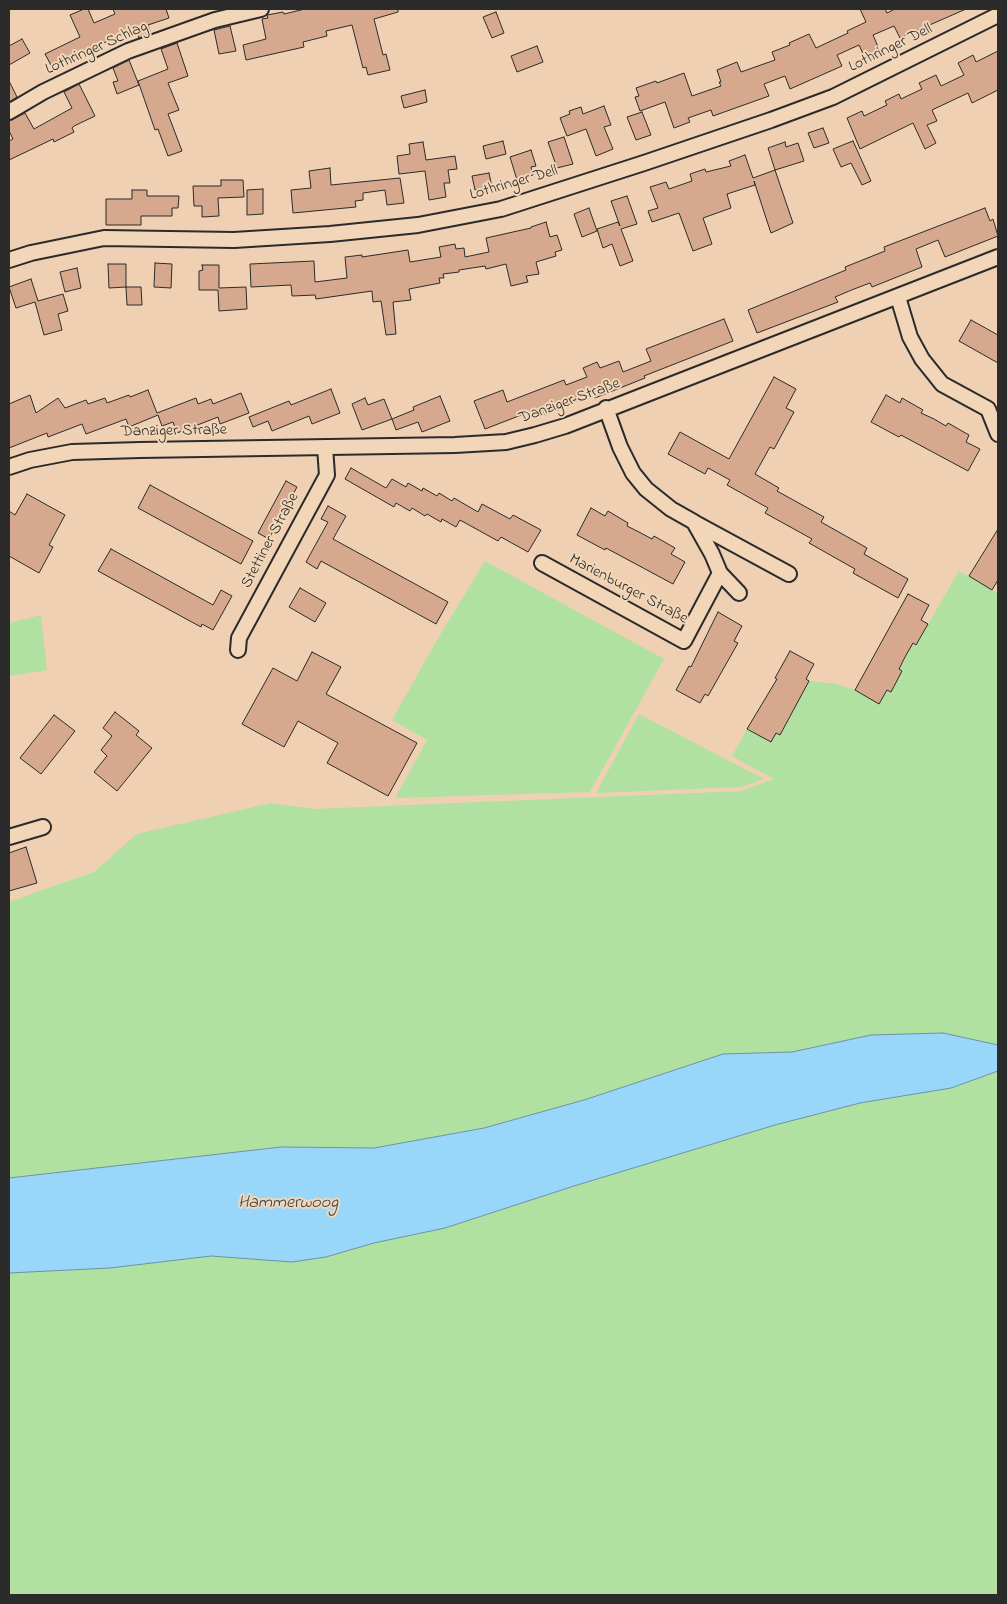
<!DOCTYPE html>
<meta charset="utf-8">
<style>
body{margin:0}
#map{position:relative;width:1007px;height:1604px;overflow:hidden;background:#f0d0b2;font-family:"Indie Flower",sans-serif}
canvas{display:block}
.frame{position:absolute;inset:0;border:10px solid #2b2b2b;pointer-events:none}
</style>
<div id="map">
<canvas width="1007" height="1604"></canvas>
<div class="frame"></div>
</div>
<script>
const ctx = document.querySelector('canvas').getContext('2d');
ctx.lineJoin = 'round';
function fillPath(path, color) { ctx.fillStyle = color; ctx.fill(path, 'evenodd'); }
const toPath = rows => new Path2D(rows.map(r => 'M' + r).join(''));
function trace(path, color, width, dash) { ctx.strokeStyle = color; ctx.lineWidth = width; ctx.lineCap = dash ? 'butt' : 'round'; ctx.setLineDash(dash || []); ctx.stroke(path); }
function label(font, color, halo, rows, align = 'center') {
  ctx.font = font + ' "Indie Flower",sans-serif'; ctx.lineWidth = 4; ctx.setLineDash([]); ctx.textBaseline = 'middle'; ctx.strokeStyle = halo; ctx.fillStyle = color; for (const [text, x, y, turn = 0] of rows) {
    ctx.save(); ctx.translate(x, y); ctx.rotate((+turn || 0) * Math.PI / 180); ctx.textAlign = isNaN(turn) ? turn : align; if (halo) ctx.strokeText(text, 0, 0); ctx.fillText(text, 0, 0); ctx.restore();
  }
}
const green = toPath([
 [485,561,664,659,590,792,395,798,427,740,392,720,437,640],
 [959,571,998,593,998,1045,943,1033,871,1035,792,1052,723,1054,584,1100,484,1128,374,1148,281,1147,9,1178,9,902,94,872,137,834,271,803,314,809,741,791,774,779,732,756,747,729,771,742,776,733,780,735,809,681,836,684,855,690,879,703,887,690,891,691,902,671,899,669,913,643,916,645],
 [41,615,47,670,9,676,9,623],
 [639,714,764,779,741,787,596,793],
 [998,1071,998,1595,9,1595,9,1273,110,1268,211,1256,243,1258,326,1257,374,1243,445,1228,574,1186,775,1125,860,1103,951,1088]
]);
const water = toPath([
 [943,1033,998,1045,998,1071,951,1088,860,1103,775,1125,574,1186,445,1228,374,1243,326,1257,292,1262,211,1256,110,1268,9,1273,9,1178,281,1147,374,1148,484,1128,584,1100,723,1054,792,1052,871,1035,943,1033]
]);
const building = toPath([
 [84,9,88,9,94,23,115,14,113,9,166,9,169,18,148,25,151,34,139,38,136,30,86,50,52,67,45,54,80,37,70,15,84,9],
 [305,9,398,9,398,12,374,19,383,55,386,54,390,70,368,75,366,67,363,68,352,25,326,31,327,36,303,42,304,47,246,60,243,45,266,39,262,19,268,18,267,15,283,12,284,14,305,9],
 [860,9,885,9,887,13,895,9,966,9,900,38,894,26,873,35,879,49,864,56,859,45,837,55,842,66,790,89,785,76,764,84,769,96,713,116,711,110,688,118,690,122,674,128,665,102,640,111,635,97,639,96,636,88,656,81,657,83,684,73,692,96,721,86,719,82,721,82,717,70,737,62,741,72,775,60,772,52,790,45,789,43,809,34,816,48,848,33,847,31,866,22,860,9],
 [496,12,504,33,492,38,483,17,496,12],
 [230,26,236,51,219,54,214,30,230,26],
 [22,39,30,53,9,65,9,46,22,39],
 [177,43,188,76,168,83,179,110,168,114,182,151,168,156,158,129,155,130,138,81,168,69,161,49,177,43],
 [537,46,543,62,517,72,511,56,537,46],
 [998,51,998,90,972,103,968,93,932,110,937,121,927,125,936,143,925,149,913,123,860,149,847,118,862,111,864,116,887,105,885,101,899,94,901,99,922,89,919,83,936,75,941,86,964,75,958,63,973,55,976,62,998,51],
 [129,60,139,85,117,94,113,82,118,81,113,68,129,60],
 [9,81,17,97,9,102,9,81],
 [79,84,95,116,74,126,72,128,74,132,54,142,53,139,9,160,9,141,13,139,9,131,9,121,25,113,34,129,72,108,64,92,79,84],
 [425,90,427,102,404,108,401,96,425,90],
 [604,106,611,125,604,127,613,149,596,156,586,129,567,136,560,118,570,114,569,111,581,107,583,114,604,106],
 [642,112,651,135,636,140,627,117,642,112],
 [823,128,829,143,814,148,808,133,823,128],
 [564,137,573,164,557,168,548,142,564,137],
 [503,141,506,154,486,159,483,146,503,141],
 [853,141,871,181,862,185,851,163,841,167,833,149,853,141],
 [423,142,426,160,455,156,457,169,448,170,450,183,444,183,446,197,429,200,425,171,399,174,397,156,410,154,409,144,423,142],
 [785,142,786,147,798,143,804,161,775,170,768,148,785,142],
 [531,150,536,166,531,167,533,175,517,180,510,157,531,150],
 [745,155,753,178,775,170,793,223,771,233,765,215,754,181,755,185,727,194,731,208,703,218,712,244,693,251,679,213,652,222,648,211,658,208,650,187,666,182,669,189,692,181,690,174,705,169,706,172,731,166,729,161,745,155],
 [330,168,331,185,400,178,404,203,387,205,385,190,363,193,363,200,355,201,356,207,293,213,291,190,311,188,309,171,330,168],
 [489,173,492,187,475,190,472,176,489,173],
 [221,180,243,180,244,197,218,198,219,216,202,217,202,206,194,206,193,186,221,186,221,180],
 [263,189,263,214,247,215,247,190,263,189],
 [132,190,147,190,147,196,179,196,178,208,172,208,172,216,141,216,141,225,106,225,106,199,132,199,132,190],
 [627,196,637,224,621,229,633,261,620,266,612,244,603,248,597,229,618,222,620,226,611,201,627,196],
 [589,208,597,231,582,237,574,214,589,208],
 [985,208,990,221,993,219,998,236,945,257,938,240,916,249,922,267,872,287,870,283,854,289,835,297,838,302,757,333,748,310,846,270,845,267,885,251,884,247,985,208],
 [546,222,550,237,557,235,562,250,555,252,556,256,536,262,539,274,526,276,528,282,511,286,506,264,486,269,485,266,459,270,459,272,443,274,444,278,439,278,440,283,409,289,411,300,393,302,396,334,386,335,381,301,373,302,372,291,316,299,315,295,292,296,291,285,251,287,250,264,314,261,315,282,347,278,345,257,362,255,362,257,408,250,410,262,441,257,439,247,455,244,456,249,464,248,465,257,489,252,486,238,531,228,531,227,546,222],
 [155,263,172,264,171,288,154,287,155,263],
 [108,264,126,264,126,287,109,288,108,264],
 [202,265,219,265,219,288,246,287,247,309,219,311,218,290,199,290,199,271,203,270,202,265],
 [77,268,81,288,65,292,60,272,77,268],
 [31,279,38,301,63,294,68,311,58,314,62,330,44,335,35,302,16,308,9,287,31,279],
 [126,287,141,287,142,305,127,305,126,287],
 [724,319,733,341,644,376,645,378,595,398,594,393,572,401,574,404,545,415,542,407,485,429,474,401,503,390,507,402,564,380,566,385,587,377,583,368,597,362,600,368,619,361,623,372,651,361,646,349,724,319],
 [971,320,998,335,998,363,959,341,971,320],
 [774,377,796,389,786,408,794,412,774,449,770,447,755,474,779,488,777,491,824,517,821,522,867,548,864,554,908,579,898,598,853,573,855,569,809,543,812,539,765,513,768,508,727,485,730,480,708,468,705,474,668,454,680,432,729,459,774,377],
 [331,389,340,413,312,424,309,416,272,431,268,421,253,427,249,417,289,401,291,405,331,389],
 [148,390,157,413,196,398,198,404,211,399,213,404,241,393,249,413,220,424,218,417,177,433,173,422,162,426,158,415,129,427,126,419,86,434,82,424,48,437,47,433,9,448,9,404,30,395,36,413,58,398,65,408,86,400,88,404,105,398,107,403,129,395,130,397,148,390],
 [886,395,900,403,902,398,923,410,921,413,934,419,946,426,948,423,969,435,966,442,980,449,968,471,901,435,899,437,871,422,886,395],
 [440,396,450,421,422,432,418,422,396,430,392,419,414,410,413,407,440,396],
 [365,398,368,405,384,399,392,419,362,430,352,404,365,398],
 [351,468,386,488,392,479,406,487,408,483,422,491,423,488,437,496,439,493,452,501,454,498,478,512,482,504,510,519,513,515,541,530,528,552,501,537,498,541,460,520,456,527,442,519,441,522,427,514,425,516,412,508,410,511,396,503,394,507,345,479,351,468],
 [286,481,297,487,269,539,258,533,286,481],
 [150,485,253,541,241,564,138,508,150,485],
 [27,494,65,515,49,545,53,547,39,573,9,556,9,511,15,515,27,494],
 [328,506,346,516,333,539,448,602,436,624,321,561,317,569,306,562,328,522,321,519,328,506],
 [591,508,605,516,608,511,628,523,627,526,639,532,652,539,654,536,675,548,671,554,685,562,673,584,606,548,605,550,577,535,591,508],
 [998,529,998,580,992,590,969,576,998,529],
 [111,549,213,605,221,590,232,596,213,630,202,624,201,627,98,571,111,549],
 [300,588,326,603,315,622,289,607,300,588],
 [908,594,929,605,921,620,928,624,916,645,913,643,905,657,899,669,902,671,891,692,887,690,879,704,855,690,908,594],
 [718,612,742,626,734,641,738,643,708,696,705,694,700,703,676,690,689,666,691,667,718,612],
 [790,651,814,664,806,679,809,681,780,735,776,733,771,742,747,729,777,679,775,678,790,651],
 [312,652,341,667,326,694,417,743,388,796,327,763,338,743,298,721,284,747,242,724,273,668,297,681,312,652],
 [115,712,139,731,136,735,152,748,117,791,94,772,107,756,101,750,112,736,103,728,115,712],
 [54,715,75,731,41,774,20,758,54,715],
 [26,847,37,883,9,891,9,853,26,847]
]);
const minor = toPath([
 [9,112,43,92,128,51,215,20,261,9],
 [9,260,31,253,104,238,234,240,330,234,418,225,501,209,644,163,771,120,833,97,998,15],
 [898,297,910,337,922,359,942,384,988,409,998,434],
 [606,408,620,447,633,473,646,489,671,509,694,522,712,554,720,573,739,593],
 [9,467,30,460,72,452,140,450,455,445,506,442,535,435,565,426,998,257],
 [695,523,789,574],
 [542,563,684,641,720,573],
 [238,650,239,638,327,475,325,447],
 [9,837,43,827]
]);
const streetNames = [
 ["Lothringer Schlag",97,49,-24],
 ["Lothringer Dell",891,49,-26],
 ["Lothringer Dell",514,184,-16],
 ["Danziger Straße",570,402,-20],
 ["Danziger Straße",174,432,-1],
 ["Stettiner Straße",271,541,-62],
 ["Marienburger Straße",628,590,28]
];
const waterNames = [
 ["Hammerwoog",288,1204]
];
fillPath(green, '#b0e1a1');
fillPath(water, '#98d7fa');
trace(water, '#6c92a7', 1);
fillPath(building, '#d6a98f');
trace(building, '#2b2b2b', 1);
trace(minor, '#2b2b2b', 18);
trace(minor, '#f2d6b8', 14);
label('16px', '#2b2b2b', '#f2d6b8', streetNames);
label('italic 18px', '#3b454a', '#f2d6b8', waterNames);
</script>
